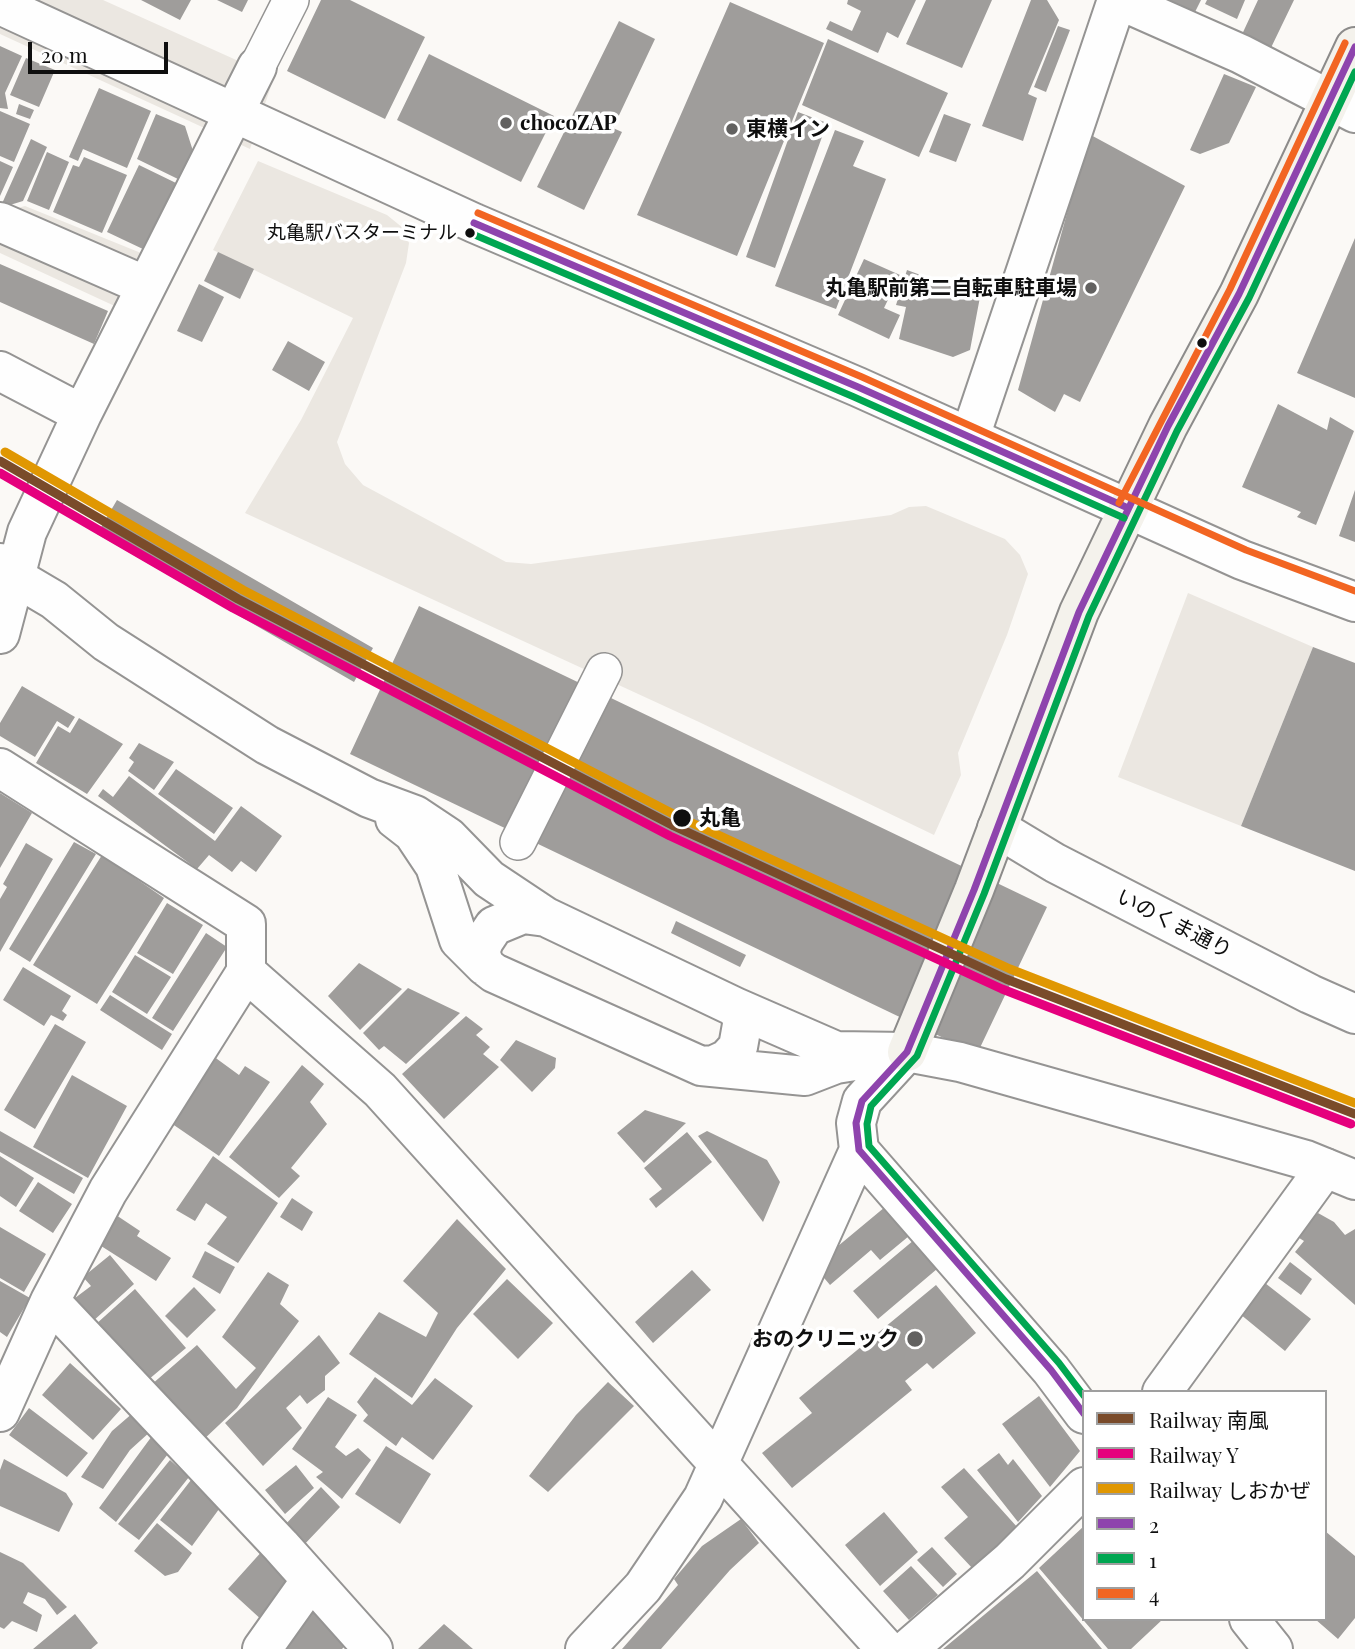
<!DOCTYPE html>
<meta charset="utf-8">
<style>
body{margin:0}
#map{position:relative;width:1355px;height:1649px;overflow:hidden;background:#fbf9f6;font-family:"Playfair Display","Noto Sans JP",serif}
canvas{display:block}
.legend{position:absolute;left:1082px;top:1390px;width:245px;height:231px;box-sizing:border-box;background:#fff;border:2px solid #9f9f9f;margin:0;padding:9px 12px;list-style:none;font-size:21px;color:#0f0f0f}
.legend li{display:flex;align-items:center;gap:14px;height:35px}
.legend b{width:35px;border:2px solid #9f9f9f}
.scale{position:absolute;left:28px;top:42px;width:140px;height:32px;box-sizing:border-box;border:4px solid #0f0f0f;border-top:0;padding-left:9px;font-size:21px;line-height:24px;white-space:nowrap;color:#0f0f0f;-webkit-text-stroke:5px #fff;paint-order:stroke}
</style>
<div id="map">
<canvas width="1355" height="1649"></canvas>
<ul class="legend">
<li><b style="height:9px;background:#7a4b2a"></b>Railway 南風</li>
<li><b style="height:9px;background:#e5007d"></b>Railway Y</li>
<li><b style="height:9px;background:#e09702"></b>Railway しおかぜ</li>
<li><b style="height:9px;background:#8e44ad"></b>2</li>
<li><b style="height:9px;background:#00a651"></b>1</li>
<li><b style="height:9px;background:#f26522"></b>4</li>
</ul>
<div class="scale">20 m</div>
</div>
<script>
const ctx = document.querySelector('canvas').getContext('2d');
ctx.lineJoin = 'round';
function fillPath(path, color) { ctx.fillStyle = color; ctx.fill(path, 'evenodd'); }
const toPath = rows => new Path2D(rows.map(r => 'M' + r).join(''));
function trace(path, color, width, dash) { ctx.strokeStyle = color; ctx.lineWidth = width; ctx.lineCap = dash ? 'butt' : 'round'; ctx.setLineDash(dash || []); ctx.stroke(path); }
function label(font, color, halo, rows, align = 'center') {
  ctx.font = font + ' "Playfair Display","Noto Sans JP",serif'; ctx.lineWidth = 7; ctx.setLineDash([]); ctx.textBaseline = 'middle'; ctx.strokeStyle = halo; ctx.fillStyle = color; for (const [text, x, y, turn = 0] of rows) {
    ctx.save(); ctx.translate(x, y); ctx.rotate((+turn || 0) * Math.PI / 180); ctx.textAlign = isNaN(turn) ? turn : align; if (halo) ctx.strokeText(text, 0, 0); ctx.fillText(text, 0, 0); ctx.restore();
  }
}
const plaza = toPath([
 [0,0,103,0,274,77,250,149,0,34],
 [258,161,387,215,403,228,409,243,406,263,337,442,345,464,363,485,506,562,531,564,891,515,909,507,926,506,1005,539,1020,555,1028,574,1007,635,958,753,961,775,934,835,699,722,245,513,301,420,353,318,213,250],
 [25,206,141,253,119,308,0,253,0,213],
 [1188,593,1313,647,1241,826,1118,777]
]);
const building = toPath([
 [141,0,191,0,180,20],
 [217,0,248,0,242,12],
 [321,0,350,0,425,37,385,119,287,71],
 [848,0,916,0,898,38,887,32,878,53,826,29,830,21,852,31,861,11,847,4],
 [926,0,992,0,962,68,906,44],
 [1031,0,1047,0,1059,20,1028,94,1037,98,1023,141,982,126],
 [1149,0,1201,0,1191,20],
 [1207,0,1245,0,1237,19,1205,4],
 [1258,0,1294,0,1267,56,1238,43],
 [730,2,824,43,737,256,637,215],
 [619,21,655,39,613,128,622,132,584,210,537,187],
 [1058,26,1070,30,1046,92,1034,87],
 [828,39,948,93,919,157,802,105],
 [0,46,22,56,5,93,8,109,0,108],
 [429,54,554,116,521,182,397,120],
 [26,58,55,70,39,107,10,95],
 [1224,74,1256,87,1229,143,1200,154,1190,150],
 [99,88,151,111,127,168,83,149,78,161,69,157],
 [19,104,34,110,30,119,16,114],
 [0,111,30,124,14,162,0,156],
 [798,112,827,123,775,268,746,257],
 [156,114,185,126,193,151,180,180,137,159],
 [944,114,971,124,956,162,929,152],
 [835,130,864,141,853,166,886,179,836,309,775,286],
 [1089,134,1185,186,1080,402,1064,394,1055,412,1018,390],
 [31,139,47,147,23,201,0,208],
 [47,152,69,162,49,210,27,201],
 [84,157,127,175,102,233,53,212,73,165,79,167],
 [0,161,13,167,0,196],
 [139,165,176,183,145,250,107,232],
 [1355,238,1355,398,1297,373],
 [218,252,254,269,240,299,204,281],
 [864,259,900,275,884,308,900,315,889,339,838,315],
 [0,264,108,311,94,344,0,302],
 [907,270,980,297,970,350,953,357,899,339,906,307,896,305],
 [199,284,224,297,202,342,177,331],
 [288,341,325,362,309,391,272,370],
 [1278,404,1327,430,1330,417,1354,431,1316,525,1297,517,1301,512,1242,487],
 [1355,490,1355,542,1339,536],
 [117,500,373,648,354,682,97,534],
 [419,606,1047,907,977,1054,350,754],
 [1313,647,1355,663,1355,871,1241,826],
 [22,686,75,717,68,728,57,721,35,757,0,736,0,723],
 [79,718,123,744,87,794,36,763,58,726,70,733],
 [139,743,174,762,154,790,128,771,134,762,129,758],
 [176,769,233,808,214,834,158,794],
 [129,776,215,841,241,806,282,836,256,872,241,861,232,872,209,855,197,869,98,796,103,789,113,797],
 [0,793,32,813,0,868],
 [74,842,96,854,30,962,9,949],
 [26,843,53,859,0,952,0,899,7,887,3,884],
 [102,855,164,898,97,1004,33,965],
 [167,903,203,925,173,974,137,953],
 [676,921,746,955,740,967,671,933],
 [206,933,227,947,173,1031,152,1018],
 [135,955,171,977,147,1014,112,992],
 [359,963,402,989,360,1030,328,996],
 [23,967,71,996,62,1011,67,1015,63,1021,51,1015,44,1026,3,1000],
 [408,988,460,1013,406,1064,384,1046,379,1050,363,1033],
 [110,995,172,1034,162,1050,100,1010],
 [466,1016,483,1029,476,1035,490,1047,483,1054,499,1067,444,1119,402,1074],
 [55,1024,86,1042,35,1129,4,1110],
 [516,1040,556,1058,555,1068,532,1092,500,1060],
 [213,1056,239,1075,245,1066,270,1082,219,1156,168,1121],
 [302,1065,324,1084,310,1102,327,1124,291,1168,300,1176,279,1198,229,1157],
 [72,1075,127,1106,88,1178,33,1147],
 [645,1110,686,1123,644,1163,617,1133],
 [0,1131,83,1178,74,1194,0,1152],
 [707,1131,767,1160,780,1182,763,1222,698,1136],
 [687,1132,712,1162,656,1208,649,1199,662,1189,644,1168],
 [0,1156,34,1178,16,1207,0,1196],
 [213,1156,278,1203,238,1263,207,1244,227,1217,206,1203,195,1221,176,1210],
 [38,1182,72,1204,53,1233,19,1211],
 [292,1198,313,1212,302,1231,280,1217],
 [885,1207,909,1236,880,1260,871,1250,830,1285,814,1266],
 [1318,1213,1334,1222,1345,1235,1355,1229,1355,1305,1295,1252,1304,1241,1296,1236],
 [116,1215,140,1231,137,1236,171,1258,156,1281,98,1244],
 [457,1219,506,1269,457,1328,412,1398,349,1354,379,1312,426,1337,438,1313,403,1281],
 [0,1227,46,1254,24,1292,0,1278],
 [914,1240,937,1269,878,1319,853,1291],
 [205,1251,235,1267,220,1294,192,1277],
 [110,1255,134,1284,92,1322,71,1301,91,1286,83,1277],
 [1290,1262,1312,1279,1301,1295,1278,1278],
 [692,1270,711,1290,653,1343,635,1322],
 [268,1272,289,1285,280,1304,299,1321,237,1408,201,1442,151,1385,197,1345,236,1389,256,1368,222,1337],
 [507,1279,553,1323,518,1359,473,1314],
 [0,1281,30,1298,7,1337,0,1332],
 [1265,1283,1311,1319,1285,1351,1240,1314],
 [936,1285,976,1333,933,1369,927,1363,905,1381,912,1390,792,1488,762,1453,812,1413,799,1398],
 [194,1287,216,1310,187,1338,165,1316],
 [135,1289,186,1348,148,1380,95,1325],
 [319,1335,340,1363,325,1376,325,1390,307,1404,300,1395,286,1408,302,1428,263,1466,225,1423],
 [70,1363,121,1409,93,1440,42,1395],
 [375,1377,412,1405,435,1378,473,1406,433,1460,402,1437,396,1446,363,1421,368,1415,357,1402],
 [608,1382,634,1406,548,1492,529,1476,576,1415],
 [1039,1396,1080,1451,1050,1487,1002,1424],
 [328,1397,357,1415,335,1447,346,1456,358,1448,371,1460,342,1499,316,1477,323,1472,292,1449],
 [29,1408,88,1453,67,1477,9,1435],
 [134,1412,151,1431,130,1450,103,1489,81,1477,112,1431],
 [152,1436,171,1450,116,1522,99,1508],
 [386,1446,431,1474,400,1524,355,1494],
 [999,1453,1008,1465,1013,1459,1042,1496,1018,1522,977,1470],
 [4,1459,66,1493,73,1504,59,1532,0,1506,0,1470],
 [170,1460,189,1477,139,1540,118,1524],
 [296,1465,314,1488,285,1514,265,1490],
 [964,1468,1018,1528,973,1569,944,1538,968,1517,941,1487],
 [191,1480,222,1505,192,1546,160,1520],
 [321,1487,340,1507,301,1548,282,1528],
 [884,1512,918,1552,880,1586,845,1545],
 [741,1519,759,1543,730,1570,661,1649,622,1649,678,1585,674,1579,702,1546],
 [157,1523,192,1553,178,1572,165,1576,134,1551],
 [1084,1526,1084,1619,1163,1619,1131,1649,1108,1649,1039,1568],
 [1325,1531,1355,1556,1355,1618,1338,1639,1315,1619,1325,1619],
 [932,1547,957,1574,943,1587,917,1560],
 [264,1549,289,1576,264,1622,228,1589],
 [0,1552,23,1563,67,1607,57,1615,45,1599,28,1592,23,1603,42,1615,37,1632,12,1621,4,1629,0,1627],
 [911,1566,938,1595,909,1620,883,1591],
 [1037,1571,1102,1649,943,1649],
 [312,1604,350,1641,342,1649,283,1649],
 [75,1614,98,1643,91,1649,33,1649],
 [444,1624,473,1649,418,1649]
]);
const pedestrian = toPath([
 [257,67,291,0],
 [518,842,604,671]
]);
const minor = toPath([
 [1119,0,1241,54,1355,113],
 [0,222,146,286],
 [0,371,82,414],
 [970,437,1117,0],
 [0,634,27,532,82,414,257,67],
 [0,768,246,924,246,972,108,1191,50,1301,0,1412],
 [246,972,380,1090,886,1649],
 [907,1052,862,1101,856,1123,859,1150,1051,1370,1084,1414],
 [50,1301,281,1546,373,1649],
 [1162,1392,1325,1168],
 [1249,1619,1273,1649],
 [262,1649,311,1580],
 [585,1649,643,1587,703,1498,859,1150],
 [908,1649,1010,1561,1084,1487]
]);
const tertiary = toPath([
 [0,5,474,223,858,387,1242,560,1355,602],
 [0,563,15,577,54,600,106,642,267,745,369,798,415,815,448,837,489,879,546,917],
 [395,819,413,833,435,866,459,940,485,966],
 [997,828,1055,863,1310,994,1355,1014],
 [523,914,546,917,735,1007,743,1019,738,1047,727,1059,714,1065,701,1066,494,973,485,966,480,952,484,941,494,926,523,914],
 [735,1007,836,1051,907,1052,960,1062,1306,1160,1355,1180],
 [701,1066,805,1076,836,1064,867,1059]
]);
const secondary = toPath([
 [907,1052,974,890,1079,612,1168,426,1239,294,1355,47]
]);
const bus1 = toPath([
 [474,223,858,387,1128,508],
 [1084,1414,1051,1370,859,1150,856,1123,862,1101,907,1052,974,890,1079,612,1168,426,1239,294,1355,47]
]);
const bus2 = toPath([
 [470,233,854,397,1124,518],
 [1084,1396,1059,1363,869,1146,867,1124,871,1106,917,1056,984,894,1089,616,1177,431,1249,298,1355,72]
]);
const bus3 = toPath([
 [478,213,862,377,1246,550,1355,591],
 [1119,503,1230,289,1345,43]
]);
const rail1 = toPath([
 [0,461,238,599,674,826,1006,979,1355,1114]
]);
const rail2 = toPath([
 [0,473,233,608,670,836,1002,989,1351,1124]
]);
const rail3 = toPath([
 [5,452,243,590,679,817,1010,969,1355,1103]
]);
const markers = [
 [506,123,7,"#626160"],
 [732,129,7,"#626160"],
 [470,233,6,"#0f0f0f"],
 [1091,288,7,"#626160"],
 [1202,343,6,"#0f0f0f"],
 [682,818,10,"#0f0f0f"],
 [915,1339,9,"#626160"]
];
const busNames = [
 ["丸亀駅バスターミナル",457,233]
];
const poiNames = [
 ["chocoZAP",520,123],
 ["東横イン",746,129],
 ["丸亀駅前第二自転車駐車場",1077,288,"right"],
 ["おのクリニック",899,1339,"right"]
];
const stopNames = [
 ["丸亀",699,818]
];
const streetNames = [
 ["いのくま通り",1174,924,27]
];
fillPath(plaza, '#ebe7e1');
fillPath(building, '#9f9d9b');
trace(pedestrian, '#959493', 38);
trace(minor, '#959493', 42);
trace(tertiary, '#959493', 42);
trace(secondary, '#8c8b8a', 42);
trace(pedestrian, '#fefefe', 35);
trace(minor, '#fefefe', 38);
trace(tertiary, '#fefefe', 38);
trace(secondary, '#f4f2ec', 38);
trace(bus1, '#8e44ad', 7);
trace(bus2, '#00a651', 7);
trace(bus3, '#f26522', 7);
trace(rail1, '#7a4b2a', 9);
trace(rail2, '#e5007d', 9);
trace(rail3, '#e09702', 9);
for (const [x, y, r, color] of markers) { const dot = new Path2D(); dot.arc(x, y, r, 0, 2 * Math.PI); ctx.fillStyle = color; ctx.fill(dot); trace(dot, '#fff', 2.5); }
label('19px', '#0f0f0f', '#fff', busNames, 'right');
label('bold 21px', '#0f0f0f', '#fff', poiNames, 'left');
label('bold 21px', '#0f0f0f', '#fff', stopNames, 'left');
label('21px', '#0f0f0f', '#fff', streetNames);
</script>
